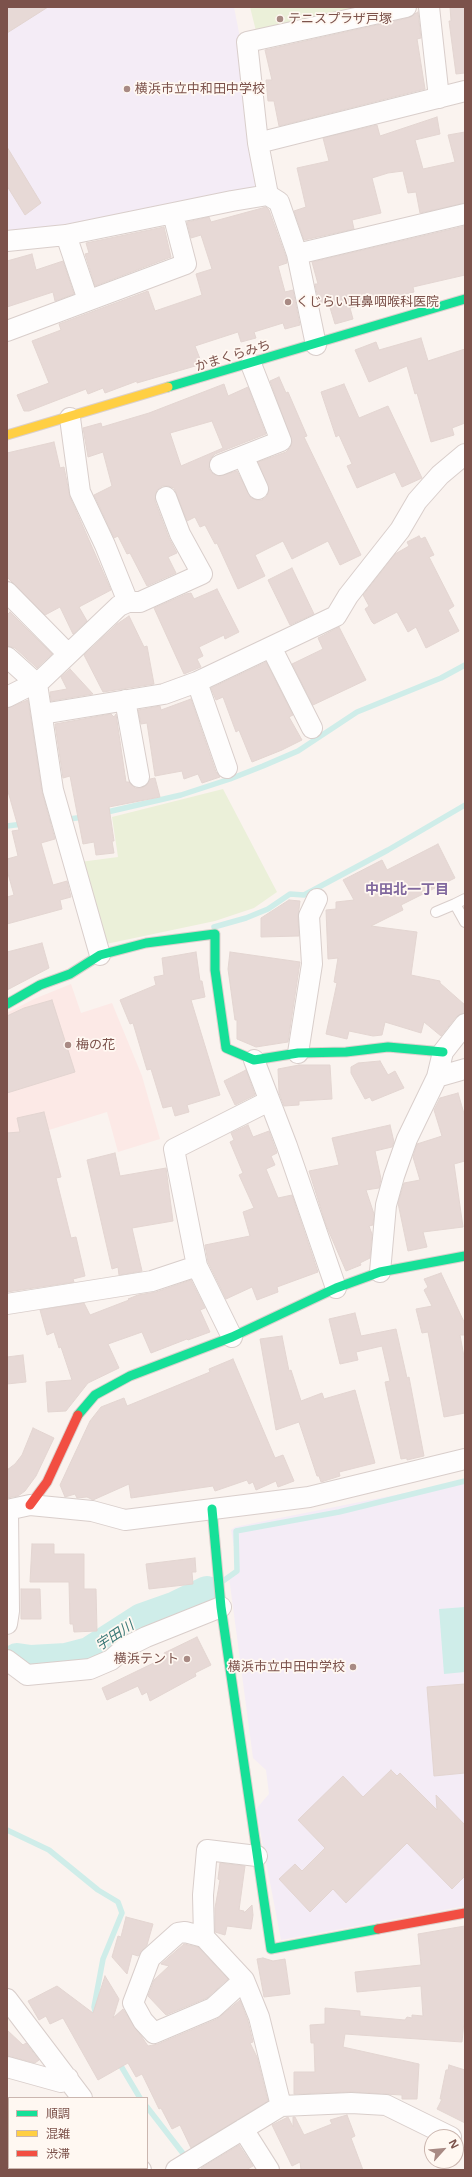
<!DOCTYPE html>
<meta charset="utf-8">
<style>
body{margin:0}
#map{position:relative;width:472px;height:2177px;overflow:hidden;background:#faf3ef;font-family:"Open Sans","Noto Sans JP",sans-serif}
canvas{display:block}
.frame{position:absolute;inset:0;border:8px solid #7c524b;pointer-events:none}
.legend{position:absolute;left:8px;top:2097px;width:140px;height:72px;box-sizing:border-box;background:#fff8f2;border:1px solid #cbb6af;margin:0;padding:5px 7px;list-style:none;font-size:12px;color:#7c524b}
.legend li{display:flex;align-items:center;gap:8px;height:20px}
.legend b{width:20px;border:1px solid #cbb6af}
.north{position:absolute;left:424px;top:2129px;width:40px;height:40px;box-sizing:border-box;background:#fff8f2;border:1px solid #cbb6af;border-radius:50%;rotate:63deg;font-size:11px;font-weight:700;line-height:16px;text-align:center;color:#7c524b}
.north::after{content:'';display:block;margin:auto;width:14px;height:18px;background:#a88a84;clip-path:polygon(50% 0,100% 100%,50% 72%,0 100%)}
</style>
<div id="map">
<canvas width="472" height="2177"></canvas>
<div class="frame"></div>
<ul class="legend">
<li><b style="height:5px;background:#16e098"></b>順調</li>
<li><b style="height:5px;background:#ffcf43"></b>混雑</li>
<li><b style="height:5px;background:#f24e42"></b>渋滞</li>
</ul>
<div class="north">N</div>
</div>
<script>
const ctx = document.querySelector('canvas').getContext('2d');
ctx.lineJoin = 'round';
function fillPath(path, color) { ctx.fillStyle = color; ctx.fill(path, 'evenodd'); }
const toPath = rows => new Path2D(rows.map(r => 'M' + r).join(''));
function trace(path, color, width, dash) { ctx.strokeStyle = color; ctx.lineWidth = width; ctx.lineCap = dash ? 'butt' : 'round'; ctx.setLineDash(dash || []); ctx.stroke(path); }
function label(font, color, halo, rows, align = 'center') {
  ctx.font = font + ' "Open Sans","Noto Sans JP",sans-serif'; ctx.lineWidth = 3.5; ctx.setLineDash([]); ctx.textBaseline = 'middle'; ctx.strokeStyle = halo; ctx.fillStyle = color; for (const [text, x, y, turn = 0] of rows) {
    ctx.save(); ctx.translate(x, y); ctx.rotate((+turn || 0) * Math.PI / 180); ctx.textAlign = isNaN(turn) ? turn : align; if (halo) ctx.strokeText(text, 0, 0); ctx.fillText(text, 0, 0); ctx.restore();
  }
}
const commercial = toPath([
 [71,984,81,1013,112,1003,142,1076,160,1139,118,1152,107,1112,7,1143,7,1013,34,999]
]);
const education = toPath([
 [7,7,234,7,242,48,262,188,65,229,7,235],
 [465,1481,465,1906,281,1940,256,1809,269,1794,266,1770,253,1758,229,1577,238,1571,231,1530,235,1527]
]);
const green = toPath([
 [250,7,358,7,256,31],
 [223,789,277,892,254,908,215,921,106,944,80,862,118,857,112,817]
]);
const water = toPath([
 [465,1607,465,1672,444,1674,439,1609]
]);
const stream = toPath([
 [103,813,181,795,230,779,263,766,298,751,357,712,441,678,465,665],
 [44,822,85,817],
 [7,826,23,824],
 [214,927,246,918,268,909,290,894,304,895,388,850,465,805],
 [223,1581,237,1571,236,1531,339,1512,465,1481],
 [7,1830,49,1850,98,1890,118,1902,122,1913,103,1959,94,2007,96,2016],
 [118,2061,140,2098],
 [147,2107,185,2156]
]);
const river = toPath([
 [17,1659,31,1661,66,1659,89,1653,142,1619,176,1607,207,1592]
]);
const building = toPath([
 [7,7,48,7,7,33,7,7],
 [450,7,465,7,465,73,456,74,449,21,451,21,450,7],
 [418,12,421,38,417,39,425,89,279,126,274,101,268,101,266,80,272,80,265,50,408,18,418,12],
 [437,117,440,134,415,140,423,169,455,162,448,135,465,132,465,203,420,213,416,192,408,193,403,171,388,173,372,178,381,213,352,220,354,229,304,240,294,211,306,207,297,168,329,161,323,138,377,125,380,136,437,117],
 [7,147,41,203,25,215,7,186,7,147],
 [266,207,269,210,286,257,287,263,278,266,285,292,293,290,300,325,285,329,283,323,254,332,256,338,241,342,238,332,195,346,202,364,137,383,137,381,105,393,103,388,88,394,86,389,29,411,24,411,17,395,49,383,32,341,61,330,59,324,148,291,155,311,202,295,196,274,212,269,201,235,191,238,187,222,209,217,211,222,266,207],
 [465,226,465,275,413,287,414,292,350,308,353,319,335,324,328,301,319,304,315,284,318,284,312,262,465,226],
 [164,227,171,257,95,286,85,254,89,253,86,243,164,227],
 [32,254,36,270,63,261,74,294,55,301,53,292,7,307,7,261,32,254],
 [421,338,428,361,465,349,465,423,452,428,454,435,431,442,417,393,415,394,407,366,369,382,355,350,376,342,379,350,421,338],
 [279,377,286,393,288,392,307,436,304,437,361,555,340,565,328,541,292,559,283,541,255,555,265,576,238,589,217,543,215,544,205,525,200,527,195,517,187,521,174,488,168,486,162,486,157,490,155,501,169,538,177,553,168,557,176,573,147,586,130,553,127,554,118,536,114,538,94,495,112,486,103,452,88,457,83,428,101,423,102,427,149,413,224,384,228,396,248,387,266,434,215,454,211,458,209,469,213,474,219,476,237,471,251,498,257,500,262,500,267,496,269,490,258,462,286,452,290,448,292,442,270,381,279,377],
 [212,421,223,448,181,466,170,433,212,421],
 [344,384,359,418,388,406,422,478,402,487,395,472,357,488,347,466,352,464,339,435,336,437,321,392,344,384],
 [54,442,60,468,64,467,70,497,111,590,79,607,87,621,73,634,60,607,45,615,7,577,7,453,54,442],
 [419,536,421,539,425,537,434,555,429,557,454,606,448,610,459,631,426,648,416,627,408,632,397,612,374,624,372,622,365,609,369,606,363,595,395,554,409,546,407,542,419,536],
 [292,568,314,614,290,625,268,580,292,568],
 [217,589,239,632,225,639,224,635,199,647,203,656,197,659,201,667,184,674,154,608,186,594,191,593,194,599,217,589],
 [10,612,52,654,37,668,15,648,7,646,7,615,10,612],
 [129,616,144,647,147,646,154,684,103,692,84,655,117,624,129,616],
 [339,627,366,680,313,705,292,664,323,649,318,638,339,627],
 [266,662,293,715,289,717,302,740,282,750,252,762,239,730,236,732,223,697,216,700,211,688,266,662],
 [70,669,93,694,51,701,50,692,67,689,61,677,70,669],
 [191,699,216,772,220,777,202,783,198,774,184,779,182,771,155,776,147,723,141,724,138,710,160,706,161,710,191,699],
 [28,700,42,792,55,839,41,843,53,885,67,881,71,897,60,900,62,909,7,924,7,897,14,895,7,870,7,859,18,856,12,831,19,830,7,788,7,708,28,700],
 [111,714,114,717,116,714,126,782,129,782,135,788,141,788,147,785,150,779,155,778,160,797,109,807,114,841,112,841,114,853,96,855,94,842,83,844,70,776,63,778,55,724,111,714],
 [438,844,455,878,401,905,403,910,371,926,417,932,411,975,440,981,440,983,465,1005,465,1013,456,1017,441,1036,424,1022,421,1033,385,1022,382,1035,373,1036,349,1031,347,1039,326,1034,337,983,334,982,338,958,328,959,326,910,336,909,336,902,354,900,343,880,382,860,387,870,438,844],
 [289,900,300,901,298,917,299,936,261,937,261,918,289,900],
 [42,943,49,968,7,990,7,952,42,943],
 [196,952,200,981,202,981,205,997,191,1000,220,1095,187,1105,189,1112,175,1116,172,1106,163,1108,151,1069,147,1070,133,1023,130,1024,120,1000,156,985,154,977,164,975,162,958,196,952],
 [230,952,300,962,288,1042,256,1047,237,1039,237,1020,235,1020,228,969,230,952],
 [52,1000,75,1072,7,1093,7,1016,24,1008,52,1000],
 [380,1061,388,1075,395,1071,404,1088,372,1101,370,1097,365,1099,351,1073,351,1067,358,1063,380,1061],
 [299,1065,330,1065,332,1099,299,1101,299,1105,284,1106,279,1093,278,1069,299,1065],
 [246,1070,255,1095,235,1105,224,1081,246,1070],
 [458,1093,465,1117,465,1161,454,1164,463,1227,423,1232,427,1247,408,1251,398,1203,404,1183,420,1180,413,1157,417,1144,442,1136,434,1110,440,1098,458,1093],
 [44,1112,61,1177,56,1178,71,1238,76,1237,85,1276,73,1279,74,1282,7,1292,7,1133,20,1132,17,1118,44,1112],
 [248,1125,253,1137,269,1131,277,1153,271,1156,275,1165,266,1169,278,1198,292,1195,318,1272,277,1287,278,1292,257,1300,252,1287,226,1299,208,1262,205,1245,250,1236,243,1212,254,1208,239,1175,243,1173,230,1142,234,1140,231,1133,248,1125],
 [390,1125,394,1142,392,1147,375,1151,381,1179,379,1188,366,1190,374,1214,373,1225,369,1226,372,1234,370,1258,360,1263,361,1265,346,1271,326,1225,309,1171,339,1165,332,1138,390,1125],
 [115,1153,120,1176,166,1168,173,1221,132,1228,142,1271,119,1275,118,1267,112,1269,87,1160,115,1153],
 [441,1273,465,1324,465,1335,460,1335,465,1362,465,1413,444,1417,428,1332,422,1333,416,1309,432,1306,424,1290,428,1287,424,1279,441,1273],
 [191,1280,205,1308,200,1310,210,1332,188,1340,187,1339,151,1353,142,1332,108,1344,119,1368,88,1383,66,1411,48,1412,46,1382,72,1380,61,1347,59,1348,54,1332,47,1335,40,1310,84,1303,90,1315,129,1300,128,1299,138,1295,156,1292,191,1280],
 [355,1313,361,1336,396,1329,407,1378,409,1377,424,1456,407,1460,407,1458,401,1459,385,1382,390,1381,382,1346,356,1352,358,1360,340,1364,329,1319,355,1313],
 [282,1336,289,1371,291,1370,301,1401,322,1393,324,1399,355,1390,375,1463,339,1472,340,1476,321,1482,319,1476,317,1476,299,1422,276,1430,260,1339,282,1336],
 [23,1355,26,1382,7,1384,7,1357,23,1355],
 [233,1359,275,1458,283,1455,294,1481,278,1487,276,1481,256,1490,253,1482,249,1484,247,1480,215,1491,213,1486,131,1498,129,1484,93,1500,87,1497,77,1498,75,1494,65,1497,60,1485,90,1421,101,1407,124,1398,127,1406,210,1372,209,1369,233,1359],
 [33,1428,54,1438,36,1476,25,1491,18,1496,7,1498,7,1470,15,1464,22,1455,33,1428],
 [32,1544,54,1544,54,1554,84,1554,84,1589,96,1589,97,1631,74,1632,73,1624,70,1624,69,1582,30,1582,32,1544],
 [195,1558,196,1572,192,1572,193,1584,149,1589,146,1564,195,1558],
 [21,1589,40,1589,41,1619,21,1619,21,1589],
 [197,1637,211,1665,195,1673,196,1676,150,1701,147,1692,142,1695,138,1686,107,1700,102,1688,166,1657,164,1653,197,1637],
 [465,1684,465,1773,434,1776,427,1687,465,1684],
 [391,1770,397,1776,400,1773,437,1810,436,1795,465,1825,465,1876,452,1889,407,1843,346,1903,333,1889,310,1912,279,1879,295,1864,302,1871,325,1848,298,1820,343,1776,363,1797,391,1770],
 [220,1863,245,1866,239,1910,244,1911,244,1913,252,1905,253,1915,251,1929,227,1926,225,1935,215,1932,215,1908,220,1880,218,1879,220,1863],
 [126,1917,153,1924,147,1945,138,1956,132,1954,127,1974,112,1957,118,1936,121,1937,126,1917],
 [465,1926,465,2011,462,2042,345,2034,343,2047,419,2064,417,2099,402,2099,402,2095,352,2092,294,2094,294,2072,315,2072,314,2043,311,2043,310,2025,325,2024,325,2008,360,2011,360,2016,405,2020,407,2017,412,2018,412,2015,423,2016,421,1986,357,1992,355,1972,421,1965,418,1934,465,1926],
 [184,1944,198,1947,228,1979,207,1998,166,2015,148,1996,154,1980,169,1966,161,1964,184,1944],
 [263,1958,273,1961,285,1959,290,1994,264,1997,257,1959,263,1958],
 [105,1976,119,1999,113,2018,123,2009,148,2046,158,2044,217,2019,240,2000,248,2021,253,2042,250,2043,257,2057,268,2101,191,2148,180,2125,172,2129,161,2108,159,2109,142,2074,136,2077,128,2063,98,2080,63,2018,50,2024,46,2016,39,2020,28,2001,57,1986,93,2013,105,1976],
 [7,2030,23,2045,26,2043,39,2060,35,2063,8,2056,7,2030],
 [449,2065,465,2070,465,2123,437,2109,442,2099,440,2099,446,2070,448,2070,449,2065],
 [347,2115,355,2136,351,2138,363,2170,301,2170,300,2162,292,2166,272,2125,288,2117,293,2127,293,2117,295,2117,304,2135,332,2124,330,2120,347,2115],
 [239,2145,253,2166,246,2170,202,2170,201,2168,239,2145]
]);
const lane = toPath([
 [455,904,465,899],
 [436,912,455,904,465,922]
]);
const street = toPath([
 [429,7,439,98],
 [258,143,465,91],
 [66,235,88,300],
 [7,241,66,235,232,201,268,195],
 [297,254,465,214],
 [7,331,186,264,173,214],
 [316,345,297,254,279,202,268,195,258,143,247,42,406,7],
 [243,456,258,489],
 [220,465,281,441,251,364],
 [7,592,67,653],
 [128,602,140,602,202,574,180,534,166,497],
 [271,647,312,728],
 [7,657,37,684,53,790,100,955],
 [197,682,227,768],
 [7,697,29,686,37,684,119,606,128,602,105,545,80,492,70,418],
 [125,700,139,777],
 [42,714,164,694,197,682,336,616,348,596,400,530,417,501,440,475,465,454],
 [298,1053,312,964,309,916,317,899],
 [254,1060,287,1146,336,1288],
 [437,1077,465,1069],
 [380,1272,386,1205,394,1176,407,1139,437,1077,443,1052,465,1024],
 [7,1304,152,1281,197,1266],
 [232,1337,197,1266,174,1149,269,1101],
 [7,1510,30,1505,92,1511,125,1520,309,1497,465,1459],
 [7,1624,9,1611,8,1510],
 [7,1660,27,1675,90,1669,111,1660,126,1647,146,1637,221,1607],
 [257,1856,207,1850,203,1895,204,1937,244,1980,259,2017,281,2106],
 [204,1937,185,1932,178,1933,150,1958,133,2003,143,2021,154,2033,213,2008,244,1980],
 [7,1999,82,2098],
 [7,2067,61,2082,68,2078],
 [243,2129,269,2170],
 [139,2168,141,2170],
 [176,2170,281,2106,351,2103,386,2105,451,2137]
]);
const fast = toPath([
 [168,387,465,299],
 [7,1004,40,985,70,974,100,955,146,943,215,934,215,970,226,1048,254,1060,298,1053,346,1052,388,1047,443,1052],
 [78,1415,95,1395,130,1376,232,1337,336,1288,380,1272,465,1256],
 [212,1509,221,1607,271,1949,378,1929]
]);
const slow = toPath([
 [7,435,168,387]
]);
const jam = toPath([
 [30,1505,47,1482,78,1415],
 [378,1929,465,1913]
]);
const markers = [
 [280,19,4,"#a88a84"],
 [127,89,4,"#a88a84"],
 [288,302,4,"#a88a84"],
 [68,1045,4,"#a88a84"],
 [187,1659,4,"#a88a84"],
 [353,1667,4,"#a88a84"]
];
const poiNames = [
 ["テニスプラザ戸塚",288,19],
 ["横浜市立中和田中学校",135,89],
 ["くじらい耳鼻咽喉科医院",296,302],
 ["梅の花",76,1045],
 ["横浜テント",179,1659,"right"],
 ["横浜市立中田中学校",345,1667,"right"]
];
const streetNames = [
 ["かまくらみち",233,356,-17]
];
const neighbourhoodNames = [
 ["中田北一丁目",407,890]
];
const waterNames = [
 ["宇田川",115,1636,-33]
];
fillPath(commercial, '#fce9e6');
fillPath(education, '#f4ecf6');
fillPath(green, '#ebf0d9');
fillPath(water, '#cfede9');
trace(stream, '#cfede9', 5.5);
trace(river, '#cfede9', 32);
fillPath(building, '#e7d9d6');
trace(building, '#e3d5d1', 1);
trace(lane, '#d9cecb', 12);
trace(street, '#d9cecb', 22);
trace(fast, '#dbd0cc', 11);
trace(slow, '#dbd0cc', 11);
trace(jam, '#dbd0cc', 11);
trace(lane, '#fefdfd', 10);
trace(street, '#fefdfd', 20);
trace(fast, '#16e098', 9);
trace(slow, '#ffcf43', 9);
trace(jam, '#f24e42', 9);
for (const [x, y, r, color] of markers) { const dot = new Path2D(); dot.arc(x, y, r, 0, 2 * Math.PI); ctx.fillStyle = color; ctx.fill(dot); trace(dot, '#fff8f2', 1.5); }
label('13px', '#7c524b', '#fff8f2', poiNames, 'left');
label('13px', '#7c524b', '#fff8f2', streetNames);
label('bold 14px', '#80689e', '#fff8f2', neighbourhoodNames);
label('italic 14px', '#3a7977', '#fff8f2', waterNames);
</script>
